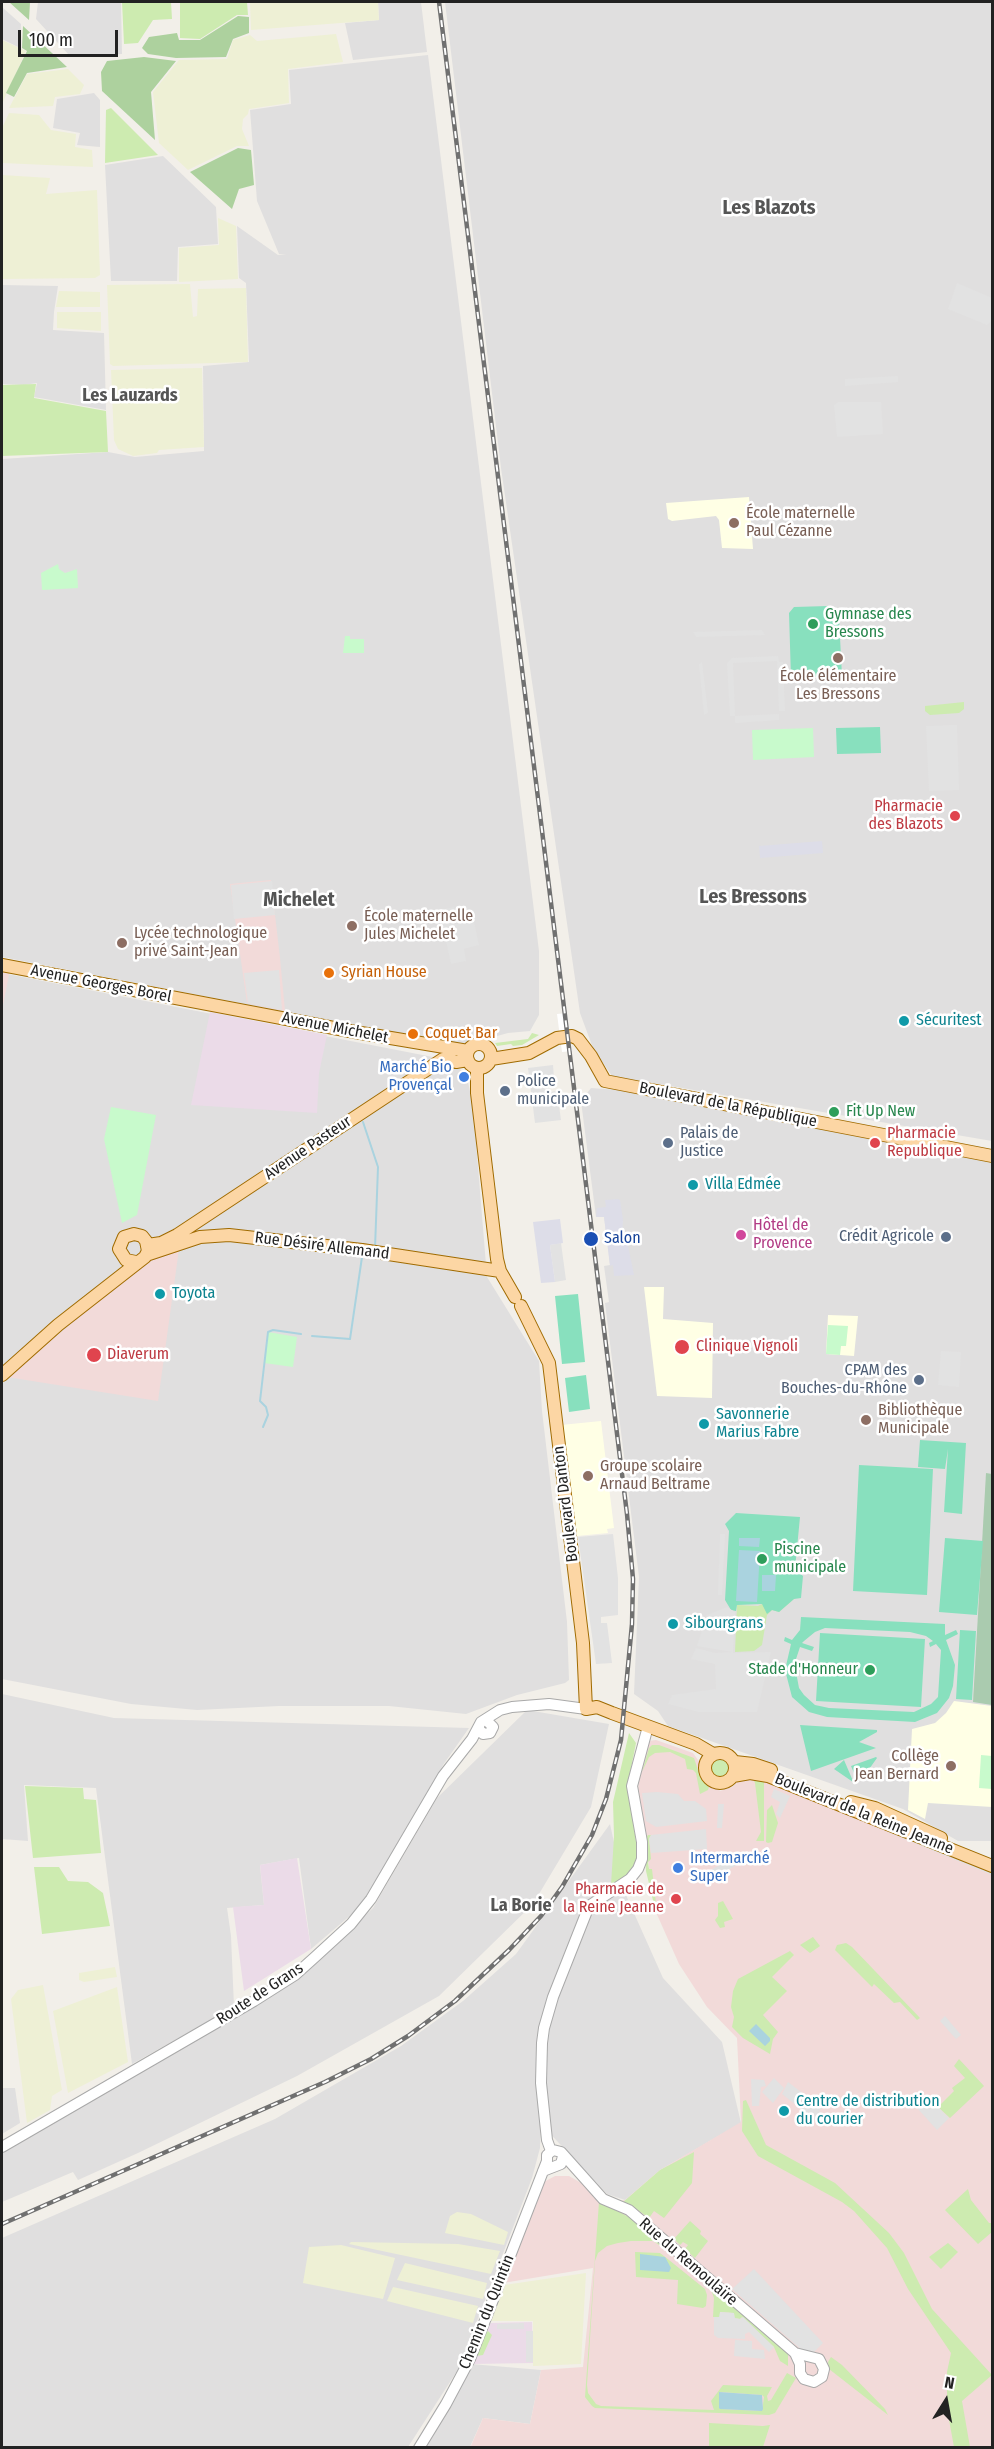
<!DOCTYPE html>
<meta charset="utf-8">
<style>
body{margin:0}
#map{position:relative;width:994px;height:2449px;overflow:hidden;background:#f2efe9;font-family:"Fira Sans Condensed",sans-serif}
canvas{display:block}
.frame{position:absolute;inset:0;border:3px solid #222;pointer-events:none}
.north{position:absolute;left:916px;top:2371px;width:60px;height:60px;-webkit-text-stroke:4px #fff;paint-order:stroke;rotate:11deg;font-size:16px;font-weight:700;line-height:24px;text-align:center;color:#222}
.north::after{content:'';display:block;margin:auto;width:21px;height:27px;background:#222;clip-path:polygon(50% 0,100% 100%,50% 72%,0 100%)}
.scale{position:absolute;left:18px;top:30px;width:100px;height:27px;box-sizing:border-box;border:3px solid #222;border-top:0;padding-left:8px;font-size:18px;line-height:21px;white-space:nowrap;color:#222;-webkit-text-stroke:4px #fff;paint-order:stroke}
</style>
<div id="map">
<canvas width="994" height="2449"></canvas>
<div class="frame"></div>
<div class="north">N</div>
<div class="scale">100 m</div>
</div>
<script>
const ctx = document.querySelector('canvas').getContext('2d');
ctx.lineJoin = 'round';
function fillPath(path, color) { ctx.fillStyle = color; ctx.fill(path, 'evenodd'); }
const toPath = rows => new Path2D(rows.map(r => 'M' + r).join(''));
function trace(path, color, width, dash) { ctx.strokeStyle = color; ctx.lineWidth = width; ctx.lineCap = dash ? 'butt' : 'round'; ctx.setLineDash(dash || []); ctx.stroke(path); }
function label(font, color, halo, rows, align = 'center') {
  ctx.font = font + ' "Fira Sans Condensed",sans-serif'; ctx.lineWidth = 5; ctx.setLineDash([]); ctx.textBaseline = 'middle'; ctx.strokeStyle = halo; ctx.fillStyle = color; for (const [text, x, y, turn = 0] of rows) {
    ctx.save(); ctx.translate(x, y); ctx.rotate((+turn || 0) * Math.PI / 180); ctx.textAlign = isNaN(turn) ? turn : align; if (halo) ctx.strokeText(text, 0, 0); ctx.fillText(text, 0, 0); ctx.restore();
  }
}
const residential = toPath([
 [38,2,121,2,122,54,69,55,36,19],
 [378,2,421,2,427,52,353,60,345,23,379,20],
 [445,2,992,2,992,1141,612,1076,593,1048,580,1013,501,468],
 [2,7,21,24,20,48,2,39],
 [428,55,539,951,539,1015,530,1031,508,1033,461,1046,2,957,2,459,108,452,135,457,204,451,203,366,249,362,246,283,239,278,237,226,278,255,286,254,279,254,257,201,250,110,291,104,289,70],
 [94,93,100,100,100,147,77,145,80,133,53,128,57,99],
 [163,156,216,207,218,244,178,247,177,281,111,281,105,165],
 [2,285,58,286,54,312,53,330,104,333,106,410,34,397,37,383,24,385,2,384],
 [2,973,443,1059,466,1073,473,1105,487,1277,539,1361,542,1411,567,1622,569,1680,565,1683,517,1695,466,1714,389,1706,279,1706,197,1710,131,1704,2,1679],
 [591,1088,618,1090,992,1163,992,1841,958,1841,903,1809,668,1726,658,1711,634,1694,639,1577,605,1303,609,1302,604,1266,610,1265,608,1246,604,1217,596,1217,581,1101],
 [2,1694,114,1718,469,1728,443,1765,420,1814,372,1897,311,1949,299,1858,260,1865,264,1905,227,1908,231,1936,234,2007,132,2064,96,1788,24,1785,28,1841,2,1839],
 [527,1710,609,1724,591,1807,533,1904,439,1996,297,2076,138,2153,78,2180,73,2172,2,2202,2,2151,307,1970,373,1908,437,1798],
 [610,1824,625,1893,663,1978,722,2042,741,2123,660,2170,625,2200,607,2194,541,2124,540,2148,532,2178,459,2368,408,2447,2,2447,2,2238,275,2119,401,2046,463,2001,516,1954],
 [2,2088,15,2088,20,2123,2,2134],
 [471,2364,541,2370,530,2424,483,2418,470,2447,424,2448]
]);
const commercial = toPath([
 [271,880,280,958,285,1011,247,1003,230,884],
 [2,968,10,970,2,1010],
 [179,1249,158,1401,7,1377,134,1271,157,1256],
 [656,1740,693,1753,720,1791,732,1787,742,1778,751,1776,992,1869,992,2447,470,2448,483,2418,530,2424,541,2370,583,2367,593,2268,503,2283,542,2183,555,2176,569,2176,583,2184,604,2203,625,2200,660,2170,741,2122,737,2038,707,2007,679,1964,655,1910,638,1790,640,1765,649,1741]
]);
const industrial = toPath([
 [210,1012,327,1035,319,1073,317,1113,191,1105],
 [297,1858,311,1949,244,1991,233,1907,264,1905,260,1865],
 [532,2322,533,2363,471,2364,484,2330,491,2323]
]);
const education = toPath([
 [749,497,753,549,722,548,719,520,716,516,672,521,668,519,666,503],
 [644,1287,664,1287,663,1319,713,1323,712,1398,657,1396],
 [828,1315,858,1316,854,1356,826,1354],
 [601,1421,614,1528,607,1529,608,1533,577,1536,561,1425],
 [954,1701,992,1706,992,1807,928,1803,925,1819,908,1810,912,1729,935,1723,946,1713]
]);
const farmland = toPath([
 [250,2,382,2,378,2,379,20,251,30],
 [336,34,343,62,288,69,289,103,249,109,248,114,243,119,242,129,249,146,237,146,188,170,159,143,153,92,179,60,227,59,233,40,250,35,257,41],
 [2,40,26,51,2,104],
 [68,69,84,85,80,94,55,97,53,106,9,108,27,74],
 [9,113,39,115,51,130,76,134,75,147,92,150,93,167,2,163,2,128],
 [2,175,50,178,46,194,97,190,100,275,95,278,2,279],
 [218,218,236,226,238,279,179,282,179,248,219,245],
 [190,284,193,317,197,316,198,289,246,288,248,362,113,366,110,364,107,285],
 [59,291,100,292,100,307,56,307],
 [57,312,101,312,101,331,57,328],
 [202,368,204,447,159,450,157,453,133,456,118,449,114,440,111,370],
 [115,1967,117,1977,84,1982,79,1980,79,1973],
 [43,1985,62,2090,52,2096,50,2110,27,2123,11,1999,18,1990],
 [117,1987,128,2062,68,2093,53,2011],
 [457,2212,471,2214,508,2232,504,2245,445,2233,450,2216],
 [351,2242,458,2244,500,2251,491,2274,349,2244],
 [341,2245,395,2258,383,2299,303,2283,309,2247],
 [405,2263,487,2283,483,2299,397,2280],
 [586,2273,581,2364,533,2366,533,2321,491,2321,504,2285],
 [393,2287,478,2306,473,2323,387,2301]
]);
const grass = toPath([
 [122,2,171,2,172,19,153,20,138,43,124,44],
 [180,2,247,2,248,15,237,15,200,39,180,38],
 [111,108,158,155,105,163,106,110],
 [36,384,34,398,106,411,108,452,2,456,2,385],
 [964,702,964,709,959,713,930,715,925,711,925,706],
 [532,1033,539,1035,522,1045,513,1046,511,1044,497,1046,495,1043,528,1039],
 [778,1596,795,1598,779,1612,772,1610,767,1615,762,1645,754,1651,735,1652,737,1605,758,1606],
 [629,1733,636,1743,628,1784,638,1856,633,1868,623,1878,611,1885,614,1836,613,1802],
 [652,1745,659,1745,694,1758,701,1779,709,1787,708,1790,700,1794,696,1773,693,1770,687,1769,685,1759,670,1752,655,1753,649,1757,642,1772,649,1748],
 '709 1767a12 12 0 1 1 24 0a12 12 0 1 1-24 0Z',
 [752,1777,764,1780,764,1841,756,1841,761,1832,755,1783],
 [25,1786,83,1788,84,1799,96,1800,101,1853,33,1858],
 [772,1805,778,1823,772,1842,768,1843,766,1842,767,1810],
 [648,1835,651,1835,649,1839,651,1859,648,1862,649,1869,652,1869,657,1912,656,1913,646,1871,644,1840],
 [34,1867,59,1867,68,1881,88,1882,103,1893,110,1926,42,1934],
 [723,1901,733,1919,724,1922,725,1927,720,1928,715,1920,718,1916,718,1903],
 [813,1937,820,1946,810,1953,800,1945],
 [846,1943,852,1947,920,2018,917,2020,900,2002,894,2003,874,1984,872,1987,835,1950,837,1945],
 [790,1951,794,1955,772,1977,787,1991,763,2015,778,2032,773,2039,770,2054,743,2038,732,2027,734,2017,731,2007,733,1991,738,1979],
 [959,2059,984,2086,950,2118,938,2107,954,2091,952,2088,965,2078,954,2066],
 [746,2100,766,2145,835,2183,889,2233,904,2253,932,2309,992,2375,962,2401,970,2447,954,2447,947,2409,947,2372,951,2353,908,2289,887,2248,854,2211,842,2202,758,2156,742,2131,743,2101],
 [694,2152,692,2183,664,2218,654,2211,649,2218,632,2206,622,2203,660,2170],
 [968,2189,971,2200,989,2223,992,2223,992,2232,978,2244,945,2210],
 [599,2202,631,2218,788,2353,788,2366,780,2361,774,2347,742,2317,740,2319,734,2318,734,2313,720,2312,720,2317,713,2317,714,2298,710,2287,673,2254,653,2241,631,2241,618,2243,607,2246,598,2253,595,2261,587,2385,588,2393,596,2404,601,2406,714,2410,711,2401,723,2385,772,2387,767,2396,768,2401,771,2400,787,2373,796,2378,775,2413,769,2415,595,2408,592,2406,585,2397],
 [720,2392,762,2395,764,2397,762,2411,721,2409],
 [690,2221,701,2231,700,2234,708,2241,695,2258,685,2249,688,2245,683,2242,680,2245,674,2239],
 [948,2243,958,2252,941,2269,929,2257],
 [635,2252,660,2253,669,2260,705,2289,707,2295,706,2306,703,2308,677,2304,678,2280,636,2277],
 [488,2331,492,2335,483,2355,476,2356,483,2335],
 [831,2357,842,2365,885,2409,888,2415,829,2369,828,2362],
 [709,2423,763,2426,770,2425,763,2447,709,2448]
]);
const forest = toPath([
 [9,2,30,2,29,20],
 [238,16,249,17,249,33,233,39,226,57,176,58,148,54,142,48,149,37,177,33,179,40,200,40],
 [23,26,67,67,27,73,14,97,6,93,27,51,22,48],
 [144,57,176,61,151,92,155,140,102,91,101,72,107,61],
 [238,148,251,150,254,185,239,189,232,209,190,172]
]);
const cemetery = toPath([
 [986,1473,992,1474,992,1705,973,1702]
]);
const park = toPath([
 [58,564,59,569,65,573,77,569,78,588,42,590,41,573],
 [345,636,350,636,350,639,364,639,364,653,343,653],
 [813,728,814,757,753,760,752,730],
 [111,1107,156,1115,137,1215,122,1223,104,1139],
 [828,1325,848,1326,846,1346,841,1346,840,1355,826,1354],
 [268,1332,297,1337,293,1367,264,1363],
 [981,1755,992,1756,992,1789,979,1788]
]);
const pitch = toPath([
 [828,606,828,618,839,618,842,676,791,678,789,613,794,607],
 [880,727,881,753,837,754,836,728],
 [578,1294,585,1362,562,1364,555,1296],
 [586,1375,590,1409,569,1412,565,1378],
 [920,1440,966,1443,962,1514,944,1512,948,1449,945,1469,918,1467],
 [859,1465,933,1469,927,1595,853,1591],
 [736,1513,800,1517,795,1569,803,1576,801,1598,794,1599,779,1612,772,1610,767,1614,762,1604,737,1605,736,1611,731,1610,725,1600,729,1531,725,1524],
 [945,1538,983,1541,977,1615,939,1612],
 [801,1617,945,1624,945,1635,956,1630,958,1634,946,1640,955,1665,953,1686,949,1698,937,1713,915,1722,827,1717,809,1712,792,1697,785,1670,791,1644,784,1641,785,1637,792,1640,800,1630],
 [825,1628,910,1632,926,1636,933,1641,929,1643,930,1647,936,1644,941,1650,938,1697,931,1704,914,1712,829,1708,815,1705,804,1695,799,1688,796,1672,796,1659,800,1647,812,1651,814,1647,802,1643,804,1641,815,1632],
 [960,1630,976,1631,972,1700,956,1699],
 [820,1633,925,1639,921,1707,816,1701],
 [800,1725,877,1730,877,1732,859,1742,876,1748,811,1771],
 [876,1757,877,1758,862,1779,854,1773,851,1766],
 [844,1760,853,1781,853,1782,834,1769]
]);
const parking = toPath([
 [957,283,992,298,992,321,987,325,948,309],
 [898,376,898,382,845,386,845,379],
 [838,402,881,402,883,434,837,437,834,405],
 [762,630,765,635,696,637,693,632],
 [778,656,779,662,783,662,785,711,779,711,777,661,733,663,735,716,730,716,727,663,732,658],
 [702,662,708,713,704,715,699,664],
 [779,714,779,720,735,723,735,716],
 [957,725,959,790,929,791,926,726],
 [272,881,275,915,234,919,231,885],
 [454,907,455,913,452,914,454,924,474,922,479,945,464,949,466,961,451,964,439,910],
 [279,970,282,1010,248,1003,244,973],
 [553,1065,554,1078,548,1079,550,1092,557,1091,561,1120,535,1123,528,1068],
 [561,1243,566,1280,555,1282,550,1245],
 [941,1351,961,1352,959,1387,938,1385],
 [613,1534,618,1578,618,1615,601,1617,601,1623,607,1623,612,1663,596,1664,578,1537],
 [720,1534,725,1534,722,1595,718,1595],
 [727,1607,735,1612,733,1653,771,1652,757,1712,698,1712,668,1704,672,1695,716,1689,715,1664,691,1659,696,1648,715,1653,733,1652,697,1646,707,1615],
 [774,1789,790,1796,780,1818,776,1814,780,1802,771,1797],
 [657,1792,678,1794,684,1801,695,1801,706,1809,707,1821,656,1827,646,1821,642,1793],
 [718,1804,724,1804,722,1828,717,1828],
 [890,1827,992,1870,992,1875,888,1832],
 [706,1829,707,1849,651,1853,649,1839,651,1835],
 [742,1853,747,1859,712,1879,709,1871],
 [945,2016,961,2035,956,2039,940,2021],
 [774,2078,784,2088,773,2103,762,2092],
 [751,2079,764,2080,766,2086,761,2087,759,2106,752,2106],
 [788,2082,822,2108,819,2111,823,2114,819,2123,782,2094],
 [912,2096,916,2099,918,2096,930,2109,935,2104,949,2118,937,2130,909,2099],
 [754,2269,823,2343,814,2352,803,2351,732,2289],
 [720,2312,734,2313,735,2318,740,2319,743,2317,774,2347,769,2352,749,2332,745,2334,745,2339,718,2338,714,2335,714,2317,719,2317],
 [524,2323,524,2329,497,2329,497,2324],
 [526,2331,533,2331,533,2362,526,2362],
 [735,2340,752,2341,752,2349,764,2350,765,2359,734,2356]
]);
const plaza = toPath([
 [822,841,823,853,760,858,759,846],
 [618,1199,620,1200,623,1220,622,1237,628,1246,634,1275,614,1276,613,1265,610,1266,604,1217,596,1217,597,1208,606,1207,605,1200],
 [560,1219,563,1243,550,1245,555,1282,541,1283,533,1222]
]);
const water = toPath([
 [739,1538,760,1538,759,1547,739,1546],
 [739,1550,760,1551,757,1602,736,1601],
 [762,1575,776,1575,775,1591,762,1591],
 [756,2024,770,2038,770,2041,765,2046,749,2031],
 [640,2254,665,2257,671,2268,669,2272,640,2270],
 [719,2392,762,2395,763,2409,762,2411,720,2409,719,2408]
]);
const pier = toPath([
 [567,1013,572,1051,562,1052,557,1014]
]);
const stream = toPath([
 [363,1122,378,1167,375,1248],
 [312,1336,350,1339,362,1257],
 [263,1427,268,1415,266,1407,260,1401,268,1332,273,1330,301,1334]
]);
const minor = toPath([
 [478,1728,483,1734,490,1733,493,1727,486,1720],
 [2,2147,254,2001,295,1975,315,1957,351,1924,371,1899,443,1776,472,1739,481,1722,500,1710,512,1707,549,1704,586,1709],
 [551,2151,547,2140,541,2083,542,2043,544,2028,553,1997,589,1906,630,1879,638,1869,642,1859,642,1842,632,1786,647,1730],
 [543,2171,561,2164,563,2156],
 [419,2448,446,2404,470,2359,547,2161,547,2155,553,2150,561,2152,603,2199,629,2210,795,2353,819,2359,824,2369,822,2377,814,2382,804,2379,800,2373,800,2364,795,2353]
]);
const major = toPath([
 [2,965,355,1032,468,1051],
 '467 1056a12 12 0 1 1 24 0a12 12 0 1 1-24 0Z',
 [491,1059,529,1053,557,1038,572,1036,578,1039,591,1056,605,1081,992,1156],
 [480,1068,477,1072,477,1093,497,1259,500,1271,515,1297],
 [148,1245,161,1243,177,1235,443,1059,449,1059,456,1062,468,1060],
 [146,1255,200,1237,229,1235,362,1250,500,1271],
 [521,1306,549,1363,583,1643,586,1709],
 [2,1375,58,1325,145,1257,148,1251,146,1241,142,1236,134,1234,124,1237,119,1249,126,1260,136,1262],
 [586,1709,597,1707,612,1713,696,1744,713,1754],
 '705 1768a15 15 0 1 1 30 0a15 15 0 1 1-30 0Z',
 [735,1762,753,1764,771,1770],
 [733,1776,750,1773,768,1776,992,1866],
 [851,1802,875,1808,941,1838]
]);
const rail = toPath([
 [2,2224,325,2082,371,2059,408,2036,455,2001,509,1950,541,1916,562,1887,592,1835,606,1799,621,1740,632,1624,633,1579,627,1514,439,2]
]);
const markers = [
 [734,523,6,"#8d6e63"],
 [813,624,6,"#2e9e5b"],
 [838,658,6,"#8d6e63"],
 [955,816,6,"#e0444e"],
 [352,926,6,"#8d6e63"],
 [122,943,6,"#8d6e63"],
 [329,973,6,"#e8710a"],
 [904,1021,6,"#0f9aa8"],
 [413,1034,6,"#e8710a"],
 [464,1077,6,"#3f7fe0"],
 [505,1091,6,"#5c6f8a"],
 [834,1112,6,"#2e9e5b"],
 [668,1143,6,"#5c6f8a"],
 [875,1143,6,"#e0444e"],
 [693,1185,6,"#0f9aa8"],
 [741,1235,6,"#d1479c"],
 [946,1237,6,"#5c6f8a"],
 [591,1239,8,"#1a4fb4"],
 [160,1294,6,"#0f9aa8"],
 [682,1347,8,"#e0444e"],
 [94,1355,8,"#e0444e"],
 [919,1380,6,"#5c6f8a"],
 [866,1420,6,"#8d6e63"],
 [704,1424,6,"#0f9aa8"],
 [588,1476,6,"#8d6e63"],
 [762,1559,6,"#2e9e5b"],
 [673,1624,6,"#0f9aa8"],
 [870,1670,6,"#2e9e5b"],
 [951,1766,6,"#8d6e63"],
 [678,1868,6,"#3f7fe0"],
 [676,1899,6,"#e0444e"],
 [784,2111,6,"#0f9aa8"]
];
const educationNames = [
 ["École maternelle",746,514],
 ["Paul Cézanne",746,532],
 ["École élémentaire",838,677,"center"],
 ["Les Bressons",838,695,"center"],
 ["École maternelle",364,917],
 ["Jules Michelet",364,935],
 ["Lycée technologique",134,934],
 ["privé Saint-Jean",134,952],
 ["Bibliothèque",878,1411],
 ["Municipale",878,1429],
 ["Groupe scolaire",600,1467],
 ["Arnaud Beltrame",600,1485],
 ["Collège",939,1757,"right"],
 ["Jean Bernard",939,1775,"right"]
];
const leisureNames = [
 ["Gymnase des",825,615],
 ["Bressons",825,633],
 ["Fit Up New",846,1112],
 ["Piscine",774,1550],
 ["municipale",774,1568],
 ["Stade d'Honneur",858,1670,"right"]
];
const healthNames = [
 ["Pharmacie",943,807,"right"],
 ["des Blazots",943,825,"right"],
 ["Pharmacie",887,1134],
 ["Republique",887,1152],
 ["Clinique Vignoli",696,1347],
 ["Diaverum",107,1355],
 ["Pharmacie de",664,1890,"right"],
 ["la Reine Jeanne",664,1908,"right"]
];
const foodNames = [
 ["Syrian House",341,973],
 ["Coquet Bar",425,1034]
];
const streetNames = [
 ["Avenue Georges Borel",101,984,11],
 ["Avenue Michelet",335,1028,11],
 ["Boulevard de la République",728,1105,11],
 ["Avenue Pasteur",308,1148,-34],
 ["Rue Désiré Allemand",322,1246,7],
 ["Boulevard Danton",566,1504,-97],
 ["Boulevard de la Reine Jeanne",864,1814,22],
 ["Route de Grans",260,1994,-33],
 ["Rue du Remoulaïre",688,2262,41],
 ["Chemin du Quintin",487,2312,-68]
];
const cultureNames = [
 ["Sécuritest",916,1021],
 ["Villa Edmée",705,1185],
 ["Toyota",172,1294],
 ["Savonnerie",716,1415],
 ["Marius Fabre",716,1433],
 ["Sibourgrans",685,1624],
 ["Centre de distribution",796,2102],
 ["du courier",796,2120]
];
const shopNames = [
 ["Marché Bio",452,1068],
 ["Provençal",452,1086],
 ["Intermarché",690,1859,"left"],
 ["Super",690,1877,"left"]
];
const serviceNames = [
 ["Police",517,1082],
 ["municipale",517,1100],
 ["Palais de",680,1134],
 ["Justice",680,1152],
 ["Crédit Agricole",934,1237,"right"],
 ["CPAM des",907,1371,"right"],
 ["Bouches-du-Rhône",907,1389,"right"]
];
const hotelNames = [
 ["Hôtel de",753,1226],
 ["Provence",753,1244]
];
const transitNames = [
 ["Salon",604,1239]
];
const neighbourhoodNames = [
 ["Les Lauzards",130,396],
 ["La Borie",521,1906]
];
const quarterNames = [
 ["Les Blazots",769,208],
 ["Les Bressons",753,897],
 ["Michelet",299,900]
];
fillPath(residential, '#e0dfdf');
fillPath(commercial, '#f2dad9');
fillPath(industrial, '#ebdbe8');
fillPath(education, '#ffffe5');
fillPath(farmland, '#eef0d5');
fillPath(grass, '#cdebb0');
fillPath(forest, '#add19e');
fillPath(cemetery, '#aacbaf');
fillPath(park, '#c8facc');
fillPath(pitch, '#88e0be');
fillPath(parking, '#e2e2e2');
fillPath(plaza, '#dddde8');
fillPath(water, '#aad3df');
fillPath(pier, '#fff');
trace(stream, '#aad3df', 2);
trace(minor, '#a9a9a9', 12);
trace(major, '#a06b00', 14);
trace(minor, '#fff', 10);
trace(major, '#fcd6a4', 12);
trace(rail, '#707070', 4.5);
trace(rail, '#fff', 2, [7]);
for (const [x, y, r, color] of markers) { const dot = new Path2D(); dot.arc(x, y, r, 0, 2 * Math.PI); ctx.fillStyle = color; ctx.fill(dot); trace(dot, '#fff', 2); }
label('16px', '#785e54', '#fff', educationNames, 'left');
label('16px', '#27864d', '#fff', leisureNames, 'left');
label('16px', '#be3a42', '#fff', healthNames, 'left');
label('16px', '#c56008', '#fff', foodNames, 'left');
label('16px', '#222', '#fff', streetNames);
label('16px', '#0d838f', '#fff', cultureNames, 'left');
label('16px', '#366cbe', '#fff', shopNames, 'right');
label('16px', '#4e5e75', '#fff', serviceNames, 'left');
label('16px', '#b23c85', '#fff', hotelNames, 'left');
label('16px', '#164399', '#fff', transitNames, 'left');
label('bold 18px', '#555', '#fff', neighbourhoodNames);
label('bold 20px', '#555', '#fff', quarterNames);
</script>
